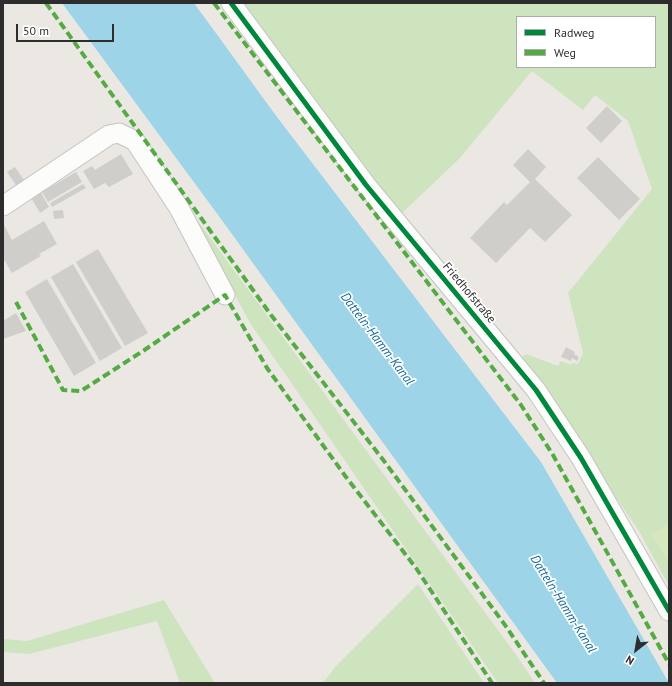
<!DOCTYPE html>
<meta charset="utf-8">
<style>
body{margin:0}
#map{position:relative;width:672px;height:686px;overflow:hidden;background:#ebe8e4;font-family:"PT Sans",sans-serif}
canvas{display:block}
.frame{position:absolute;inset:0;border:4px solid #2d2d2d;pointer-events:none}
.legend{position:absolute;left:516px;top:16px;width:140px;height:52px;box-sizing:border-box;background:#fff;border:1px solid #ababab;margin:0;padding:5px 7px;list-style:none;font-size:12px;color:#2d2d2d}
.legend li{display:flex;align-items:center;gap:8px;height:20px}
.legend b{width:20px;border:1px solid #ababab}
.north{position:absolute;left:616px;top:630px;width:40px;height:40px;-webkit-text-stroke:3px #fff;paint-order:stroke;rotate:211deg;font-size:11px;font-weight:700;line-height:16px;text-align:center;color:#2d2d2d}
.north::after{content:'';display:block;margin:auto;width:14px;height:18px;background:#2d2d2d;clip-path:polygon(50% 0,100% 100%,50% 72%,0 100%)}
.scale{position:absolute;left:16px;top:24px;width:98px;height:18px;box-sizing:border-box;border:2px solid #2d2d2d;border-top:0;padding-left:5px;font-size:12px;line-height:14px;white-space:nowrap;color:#2d2d2d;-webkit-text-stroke:3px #fff;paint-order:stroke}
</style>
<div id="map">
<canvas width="672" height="686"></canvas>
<div class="frame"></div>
<ul class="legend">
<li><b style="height:5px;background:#00873e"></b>Radweg</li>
<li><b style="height:5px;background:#54ab44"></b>Weg</li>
</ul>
<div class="north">N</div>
<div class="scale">50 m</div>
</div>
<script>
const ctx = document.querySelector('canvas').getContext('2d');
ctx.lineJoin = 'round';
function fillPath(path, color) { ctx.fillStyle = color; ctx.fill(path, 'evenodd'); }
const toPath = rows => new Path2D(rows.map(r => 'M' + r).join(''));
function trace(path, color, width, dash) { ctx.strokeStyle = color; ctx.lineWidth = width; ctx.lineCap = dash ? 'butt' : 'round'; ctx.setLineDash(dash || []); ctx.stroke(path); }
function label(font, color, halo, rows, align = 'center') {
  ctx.font = font + ' "PT Sans",sans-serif'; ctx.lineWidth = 3.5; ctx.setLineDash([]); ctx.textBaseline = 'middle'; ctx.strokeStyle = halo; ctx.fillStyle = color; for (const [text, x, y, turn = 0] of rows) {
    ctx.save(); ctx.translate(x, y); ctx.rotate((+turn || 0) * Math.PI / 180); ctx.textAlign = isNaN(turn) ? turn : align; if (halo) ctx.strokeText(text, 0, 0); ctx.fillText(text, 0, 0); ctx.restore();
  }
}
const green = toPath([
 [238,3,669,3,669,586,639,531,520,358,526,354,558,366,561,361,571,365,572,363,578,364,583,353,568,293,652,189,628,121,595,95,583,110,532,71,460,158,397,218],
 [517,17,655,17,655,67,517,67],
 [189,209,517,656,535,683,498,683,250,323],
 [418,584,484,683,323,683,336,666],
 [164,600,215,683,180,683,157,621,29,654,3,652,3,639,27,641]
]);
const pitch = toPath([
 [669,524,669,563,652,535]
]);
const water = toPath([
 [62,3,194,3,277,117,541,462,669,683,557,683,221,219]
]);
const building = toPath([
 [607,106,622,121,601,143,586,128],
 [528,149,546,167,535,179,572,215,545,242,530,228,496,263,470,238,504,202,507,205,530,182,513,165],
 [121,154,133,174,109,187,105,183,94,189,83,171,92,166,95,170],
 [598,157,640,199,619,220,577,178],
 [15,167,28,186,20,191,7,172],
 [76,172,82,182,48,202,42,192],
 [83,184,86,188,52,207,50,203],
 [40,191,49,207,40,213,30,196],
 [63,210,64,218,54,219,53,211],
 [44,221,57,244,39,254,41,256,12,273,3,258,3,223,12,240],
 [98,249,148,333,125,346,76,262],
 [73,264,122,348,100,361,51,277],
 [47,279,96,363,74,376,25,292],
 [16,313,26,331,3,339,3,321],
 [566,347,575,352,574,354,579,357,577,361,572,358,571,361,561,357]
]);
const minor = toPath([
 [231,3,366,185,536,390,581,458,669,611],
 [3,206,109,135,119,133,135,141,179,208,225,295]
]);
const quiet = toPath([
 [46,3,271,315,384,461,505,625,544,683],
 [214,3,521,405,553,455,669,664],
 [16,302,63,390,81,391,143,351,225,295,267,368,346,477,416,568,492,683]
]);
const cycleway = toPath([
 [231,3,366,185,536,390,581,458,669,611]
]);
const streetNames = [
 ["Friedhofstraße",469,293,50]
];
const waterNames = [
 ["Datteln-Hamm-Kanal",377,339,53],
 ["Datteln-Hamm-Kanal",563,604,58]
];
fillPath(green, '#cee4bf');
fillPath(pitch, '#d7e7be');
fillPath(water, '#9dd4e8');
fillPath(building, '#d0cecb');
trace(minor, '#c5c4c4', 21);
trace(minor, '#fcfcfb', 19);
trace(quiet, '#54ab44', 4, [8, 4]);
trace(cycleway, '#00873e', 5);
label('12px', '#2d2d2d', '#fff', streetNames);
label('italic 13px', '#156b99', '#fff', waterNames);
</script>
